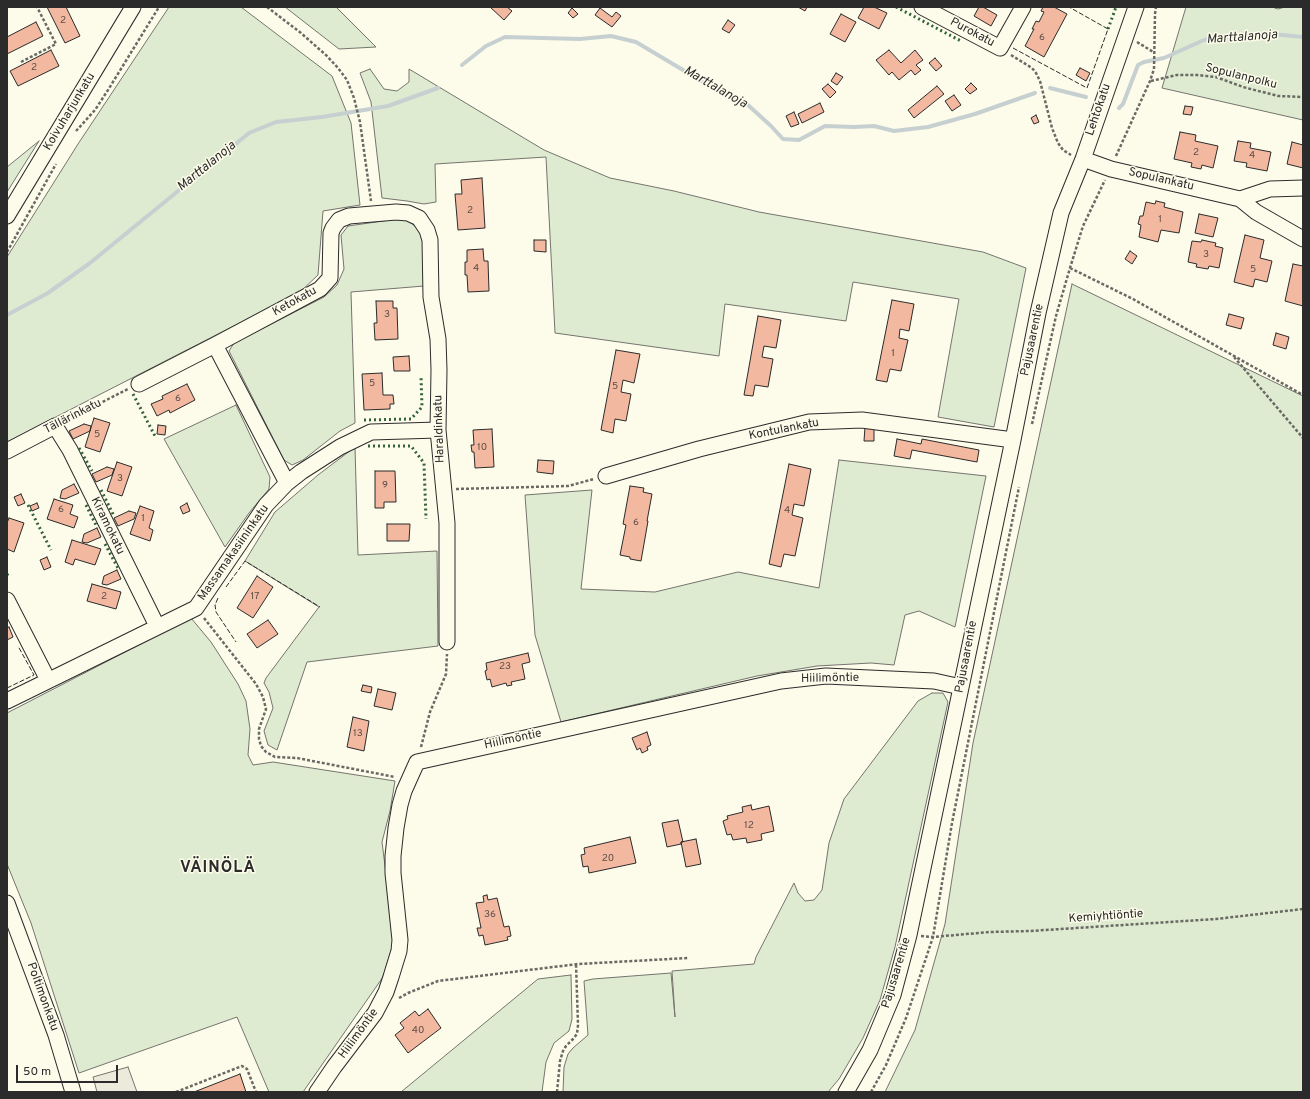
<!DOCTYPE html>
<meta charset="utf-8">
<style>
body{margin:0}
#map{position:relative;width:1310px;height:1099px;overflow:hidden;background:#fdfbea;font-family:Overpass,sans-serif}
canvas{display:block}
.frame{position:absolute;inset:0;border:8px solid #2b2b2b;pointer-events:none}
.scale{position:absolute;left:16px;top:1065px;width:102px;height:18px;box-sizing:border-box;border:2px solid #2b2b2b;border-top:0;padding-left:5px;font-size:12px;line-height:14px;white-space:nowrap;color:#2b2b2b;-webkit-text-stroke:3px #fdfbea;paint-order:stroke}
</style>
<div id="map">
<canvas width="1310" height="1099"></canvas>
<div class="frame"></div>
<div class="scale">50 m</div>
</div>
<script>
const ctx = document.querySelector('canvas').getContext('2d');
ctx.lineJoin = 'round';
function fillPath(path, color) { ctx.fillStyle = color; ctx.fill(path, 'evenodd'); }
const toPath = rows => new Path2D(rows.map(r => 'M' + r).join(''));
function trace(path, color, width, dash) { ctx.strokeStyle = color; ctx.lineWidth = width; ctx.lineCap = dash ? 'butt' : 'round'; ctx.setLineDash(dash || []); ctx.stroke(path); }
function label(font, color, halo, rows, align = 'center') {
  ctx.font = font + ' Overpass,sans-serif'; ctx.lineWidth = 3; ctx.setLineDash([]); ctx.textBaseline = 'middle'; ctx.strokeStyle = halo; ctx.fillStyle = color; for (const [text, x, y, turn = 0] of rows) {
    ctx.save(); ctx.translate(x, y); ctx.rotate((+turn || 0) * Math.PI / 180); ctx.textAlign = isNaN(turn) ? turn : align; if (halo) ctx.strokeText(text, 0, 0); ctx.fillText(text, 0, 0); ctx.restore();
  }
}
const green = toPath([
 [169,7,241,7,332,76,351,123,360,205,323,211,318,275,300,292,7,442,7,257,78,144,169,7],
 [285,7,336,7,376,47,339,49,285,7],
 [1186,7,1272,7,1278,9,1285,7,1303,7,1303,120,1162,88,1186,7],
 [370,69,384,89,397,91,409,82,409,69,544,150,610,178,674,191,759,212,983,252,1026,268,994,427,938,417,959,299,853,282,846,321,725,304,719,356,555,333,546,157,435,164,436,202,424,204,407,201,382,198,371,102,360,73,370,69],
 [39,141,7,192,7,167,39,141],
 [404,218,419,229,424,246,424,286,351,292,355,423,340,431,303,460,292,465,284,460,229,351,234,343,324,297,337,285,344,269,341,235,348,226,404,218],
 [1072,284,1303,396,1303,1092,885,1092,915,1030,945,924,973,743,1072,284],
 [236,405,270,477,269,489,249,513,225,547,164,439,236,405],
 [355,447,358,555,437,551,438,646,307,662,277,750,268,745,264,731,273,708,269,692,264,683,266,678,319,607,245,561,275,512,318,475,355,447],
 [839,460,986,476,955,627,919,611,905,615,894,665,871,663,817,666,757,676,561,722,535,635,525,495,592,490,581,589,655,592,738,572,819,588,839,460],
 [191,618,211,642,238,684,246,701,250,729,248,755,253,765,273,762,395,781,390,811,382,842,389,898,393,944,383,977,303,1092,269,1092,237,1017,79,1073,31,923,7,864,7,713,191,618],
 [932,693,943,693,948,702,895,947,880,1000,863,1038,839,1079,828,1092,563,1092,564,1067,568,1054,573,1048,588,1035,584,981,593,979,671,973,675,1017,672,971,754,964,756,957,794,883,798,893,805,901,814,900,822,890,829,843,844,799,918,701,932,693],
 [571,975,572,1019,569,1031,554,1043,546,1062,542,1092,401,1092,538,979,571,975]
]);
const parking = toPath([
 [128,1067,137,1092,97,1092,93,1077,128,1067]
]);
const stream = toPath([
 [462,65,486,46,505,37,580,39,611,36,636,42,725,95,748,105,771,126,783,139,799,140,825,126,854,127,874,126,894,131,928,127,975,114,1035,93],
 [1050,88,1086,97],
 [1119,108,1123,104,1138,65,1144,62,1164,58,1204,40,1221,37,1272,34,1303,37],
 [7,315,48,293,90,263,249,133,276,122,322,117,388,106,438,88]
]);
const building = toPath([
 [47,7,66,7,80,36,65,43,47,7],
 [490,7,507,7,512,11,504,20,490,7],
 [798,7,807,7,805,11,798,7],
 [864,7,874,7,887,13,879,29,858,18,864,7],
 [979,7,983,7,997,15,991,26,974,16,979,7],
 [1043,7,1054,7,1067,14,1044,57,1025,46,1034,29,1032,29,1036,21,1039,22,1044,12,1041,11,1043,7],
 [572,8,578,14,573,18,568,13,572,8],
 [600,8,612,17,616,12,621,16,612,27,595,15,600,8],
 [841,14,856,22,845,42,830,34,841,14],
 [728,20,735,25,729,33,722,29,728,20],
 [36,22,43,36,7,54,7,37,36,22],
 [51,50,59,66,18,86,10,71,51,50],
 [889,50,901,63,915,50,923,60,916,65,921,70,915,75,911,70,899,80,892,72,889,75,876,60,889,50],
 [935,58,942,66,936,71,929,63,935,58],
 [1080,68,1090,73,1086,81,1076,75,1080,68],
 [836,73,843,77,837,85,831,81,836,73],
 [971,83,977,89,970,94,965,89,971,83],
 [828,84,836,92,830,98,822,89,828,84],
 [937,86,944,94,914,118,908,110,937,86],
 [954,95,961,105,952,111,945,101,954,95],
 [820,103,824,112,802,123,798,114,820,103],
 [1185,106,1193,107,1191,115,1183,114,1185,106],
 [794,112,799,124,791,127,786,116,794,112],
 [1036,115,1039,122,1034,124,1031,118,1036,115],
 [1180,132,1196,135,1195,141,1218,146,1213,168,1202,165,1201,169,1191,167,1192,163,1174,159,1180,132],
 [1238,141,1251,143,1250,148,1271,152,1267,171,1246,167,1247,163,1234,161,1238,141],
 [1292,142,1303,145,1303,168,1287,164,1292,142],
 [482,178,485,228,458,230,455,194,462,194,461,180,482,178],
 [1156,201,1165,203,1164,207,1183,212,1179,233,1161,230,1158,242,1139,237,1141,225,1138,224,1140,216,1143,216,1146,202,1155,204,1156,201],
 [1199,214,1218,218,1213,237,1195,233,1199,214],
 [1245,235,1264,240,1260,258,1272,261,1267,282,1255,279,1253,287,1234,282,1245,235],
 [534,240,546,240,546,252,534,251,534,240],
 [1202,240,1216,243,1215,246,1223,248,1219,268,1209,266,1208,269,1196,267,1197,264,1188,262,1192,241,1201,242,1202,240],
 [483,249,484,261,488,261,489,291,468,292,467,275,465,275,465,262,467,262,467,250,483,249],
 [1130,251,1137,256,1132,264,1125,259,1130,251],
 [1293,264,1303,266,1303,306,1285,301,1293,264],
 [892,300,914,304,909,331,900,329,899,338,908,340,901,371,890,369,887,382,876,380,892,300],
 [376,301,393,301,393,308,397,308,398,339,375,340,374,323,377,323,376,301],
 [1229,314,1244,318,1241,329,1226,325,1229,314],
 [758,316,781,320,776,348,764,346,762,357,773,359,768,387,755,385,753,396,744,395,758,316],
 [1276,333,1289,337,1286,349,1273,345,1276,333],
 [616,350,640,354,634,383,623,380,621,392,631,394,626,421,615,419,613,433,601,430,616,350],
 [409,356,410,371,394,371,393,357,409,356],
 [382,373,383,395,393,395,394,404,390,404,390,409,364,410,362,374,382,373],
 [187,384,195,400,170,413,169,410,157,416,151,404,163,399,162,396,187,384],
 [94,418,110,423,100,452,85,447,94,418],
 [84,424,91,426,90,431,73,439,69,431,84,424],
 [158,425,166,426,165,435,157,434,158,425],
 [865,427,874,427,874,441,864,441,865,427],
 [492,429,494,467,475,468,474,452,472,452,471,445,474,445,473,430,492,429],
 [897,439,921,444,922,439,979,450,977,462,912,450,910,459,894,456,897,439],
 [538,460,554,461,553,474,537,472,538,460],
 [117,462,132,467,122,496,107,491,117,462],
 [789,464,811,469,804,506,794,504,792,515,803,518,795,556,784,554,781,567,769,564,789,464],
 [107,467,114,469,112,475,96,482,92,474,107,467],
 [375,471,395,471,396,502,384,502,384,508,375,508,375,471],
 [74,484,79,493,65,499,60,498,62,490,74,484],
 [630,486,644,488,643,492,652,494,647,521,648,521,641,561,630,559,630,557,620,555,626,525,623,524,630,486],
 [21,494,25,503,18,506,14,497,21,494],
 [54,499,73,505,70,514,78,517,74,528,47,519,54,499],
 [37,503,39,508,32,511,30,506,37,503],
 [187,503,190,511,183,514,180,507,187,503],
 [140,506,154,511,149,528,153,530,150,541,130,534,140,506],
 [129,511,136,513,134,519,118,526,114,518,129,511],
 [9,518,24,523,14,552,7,549,7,523,9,518],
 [387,524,410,524,409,541,387,541,387,524],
 [97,528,101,537,87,543,82,542,84,534,97,528],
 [72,540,101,549,95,565,75,559,73,565,65,562,72,540],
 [47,557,51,567,44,570,40,560,47,557],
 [117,570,121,579,107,585,102,584,104,576,117,570],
 [257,576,273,587,253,618,237,608,257,576],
 [92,584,121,592,116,609,87,601,92,584],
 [268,620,278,634,257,648,247,634,268,620],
 [9,627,13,637,7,640,7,628,9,627],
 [528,653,530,662,522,664,525,679,511,682,512,685,507,686,506,683,492,687,490,679,487,680,485,671,487,670,486,663,528,653],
 [363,685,372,687,371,693,361,691,363,685],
 [378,689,396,693,392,710,374,706,378,689],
 [353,717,369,721,364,751,347,747,353,717],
 [647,732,651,745,647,747,648,750,642,753,640,748,637,750,632,738,647,732],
 [751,805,752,810,769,806,774,831,761,834,762,840,747,843,746,838,733,840,731,834,727,835,723,821,728,819,727,816,743,812,742,807,751,805],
 [678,820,683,842,681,842,681,844,667,847,662,823,678,820],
 [630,837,636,863,589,873,588,866,583,867,581,855,585,854,584,848,630,837],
 [696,839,701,864,686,867,681,842,696,839],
 [487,895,488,900,497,898,504,927,509,926,511,936,507,937,508,940,485,945,483,935,479,936,477,928,481,928,476,903,484,902,483,896,487,895],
 [428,1009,441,1028,408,1053,395,1035,404,1028,400,1023,415,1011,419,1016,428,1009],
 [240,1074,246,1092,194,1092,240,1074]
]);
const path = toPath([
 [267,7,301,33,327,56,338,68,347,80,354,98,360,122,371,201],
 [1137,42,1155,53],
 [1011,55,1032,68,1036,73,1040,81,1052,128,1058,143,1063,150,1071,155],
 [21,62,56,44,37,7],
 [1151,81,1177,75,1197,75,1216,77,1243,87,1278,96,1303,97],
 [76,131,95,110,108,90,159,7],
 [1116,156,1150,81,1154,69,1155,14,1156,7],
 [7,252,56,164],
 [1070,268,1133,299,1303,395],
 [1234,357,1303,438],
 [67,420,128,389],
 [1032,424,1056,316,1070,268,1083,226,1105,180],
 [456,489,568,486,594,479],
 [204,618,256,684,263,697,266,709,259,729,259,739,261,746,266,752,275,757,297,758,395,777],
 [421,747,430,712,446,674,447,654],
 [921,936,933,937,990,932,1030,931,1216,919,1303,909],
 [399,998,408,993,438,981,578,964,688,958],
 [176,1092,242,1066,247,1069,256,1092],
 [557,1092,560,1061,563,1051,566,1046,573,1039,577,1034,578,1025,576,964],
 [871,1092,886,1065,906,1018,933,937,952,823,1019,487]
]);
const minor = toPath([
 [922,7,1000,48,1023,7],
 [1083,159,1111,169,1240,199,1270,189,1303,188],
 [1240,199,1256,212,1303,239],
 [7,216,133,7],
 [215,345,287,483],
 [139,384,215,345,320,289,330,278,331,233,333,228,339,220,349,216,396,212,408,213,419,218,427,230,430,240,431,297,438,339,439,370,438,430,447,523,447,642],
 [7,451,55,426,70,450,157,626],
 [606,476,699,449,809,422,862,420,1013,440],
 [7,600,48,680],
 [7,701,196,608,266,505,287,483,301,472,340,447,371,432,438,430],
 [7,903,56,1035,73,1092],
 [317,1092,334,1067,375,1013,386,992,391,977,399,951,400,940,393,873,393,856,396,828,400,805,404,791,417,762,781,681,826,676,934,681,961,687],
 [846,1092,870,1050,893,995,909,935,1013,440,1038,313,1061,213,1083,159,1136,7]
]);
const hedge = toPath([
 [896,7,961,41],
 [1108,29,1116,7],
 [133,394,155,436],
 [364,420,411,419,422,407,421,376],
 [368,446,411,446,424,463,426,519],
 [79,448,92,471],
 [101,490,114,516],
 [28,505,51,550],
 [86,505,96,525],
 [105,544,119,570],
 [7,574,9,578]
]);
const fence = toPath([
 [1013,48,1087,88,1108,29,1069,7],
 [226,587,245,561,320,607],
 [218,598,215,605,216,612,236,642],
 [7,688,34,675,18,646]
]);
const numberNames = [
 ["2",63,21],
 ["6",1042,38],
 ["2",34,68],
 ["2",1196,153],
 ["4",1252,156],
 ["2",470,211],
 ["1",1160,220],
 ["3",1206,255],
 ["4",476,269],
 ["5",1253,270],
 ["3",387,315],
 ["1",893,354],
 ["5",372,384],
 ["5",615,387],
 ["6",178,399],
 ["5",97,435],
 ["10",482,448],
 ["3",120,479],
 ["9",385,486],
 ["6",61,510],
 ["4",787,511],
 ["1",143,519],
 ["6",636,523],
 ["2",104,597],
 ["17",255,597],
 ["23",505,667],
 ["13",358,734],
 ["12",749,826],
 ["20",608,859],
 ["36",490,915],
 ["40",418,1031]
];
const streetNames = [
 ["Purokatu",972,33,28],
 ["Sopulanpolku",1241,77,14],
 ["Lehtokatu",1099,110,-71],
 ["Koivuharjunkatu",70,112,-59],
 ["Sopulankatu",1161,180,13],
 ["Ketokatu",295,302,-29],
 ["Pajusaarentie",1033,340,-78],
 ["Tällärinkatu",73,417,-27],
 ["Haraldinkatu",440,429,-92],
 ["Kontulankatu",784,430,-11],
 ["Kiramokatu",107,526,64],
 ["Massamakasiininkatu",234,553,-55],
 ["Pajusaarentie",967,657,-79],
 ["Hiilimöntie",830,679,-1],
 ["Hiilimöntie",513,740,-12],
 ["Kemiyhtiöntie",1106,917,-4],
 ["Pajusaarentie",897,973,-73],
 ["Poltimonkatu",42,997,70],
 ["Hiilimöntie",359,1034,-54]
];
const waterNames = [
 ["Marttalanoja",1242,38,-4],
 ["Marttalanoja",715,88,30],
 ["Marttalanoja",207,167,-39]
];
const districtNames = [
 ["VÄINÖLÄ",218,869]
];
fillPath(green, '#deebd1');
trace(green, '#74746e', 1);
fillPath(parking, '#eceadb');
trace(parking, '#74746e', 1);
trace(stream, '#c7d0d0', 4);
fillPath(building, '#f2b8a0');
trace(building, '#2b2b2b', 1);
trace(minor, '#2b2b2b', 17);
trace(path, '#6a6964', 2.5, [3, 2]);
trace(minor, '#fdfbea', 15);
trace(hedge, '#34623c', 3, [2, 3]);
trace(fence, '#2b2b2b', 1, [5, 2]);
label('10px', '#5d4e48', null, numberNames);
label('12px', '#2b2b2b', '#fdfbea', streetNames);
label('italic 13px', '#2b2b2b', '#fdfbea', waterNames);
ctx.letterSpacing = '1px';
label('bold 16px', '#2b2b2b', '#fdfbea', districtNames);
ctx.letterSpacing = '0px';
</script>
